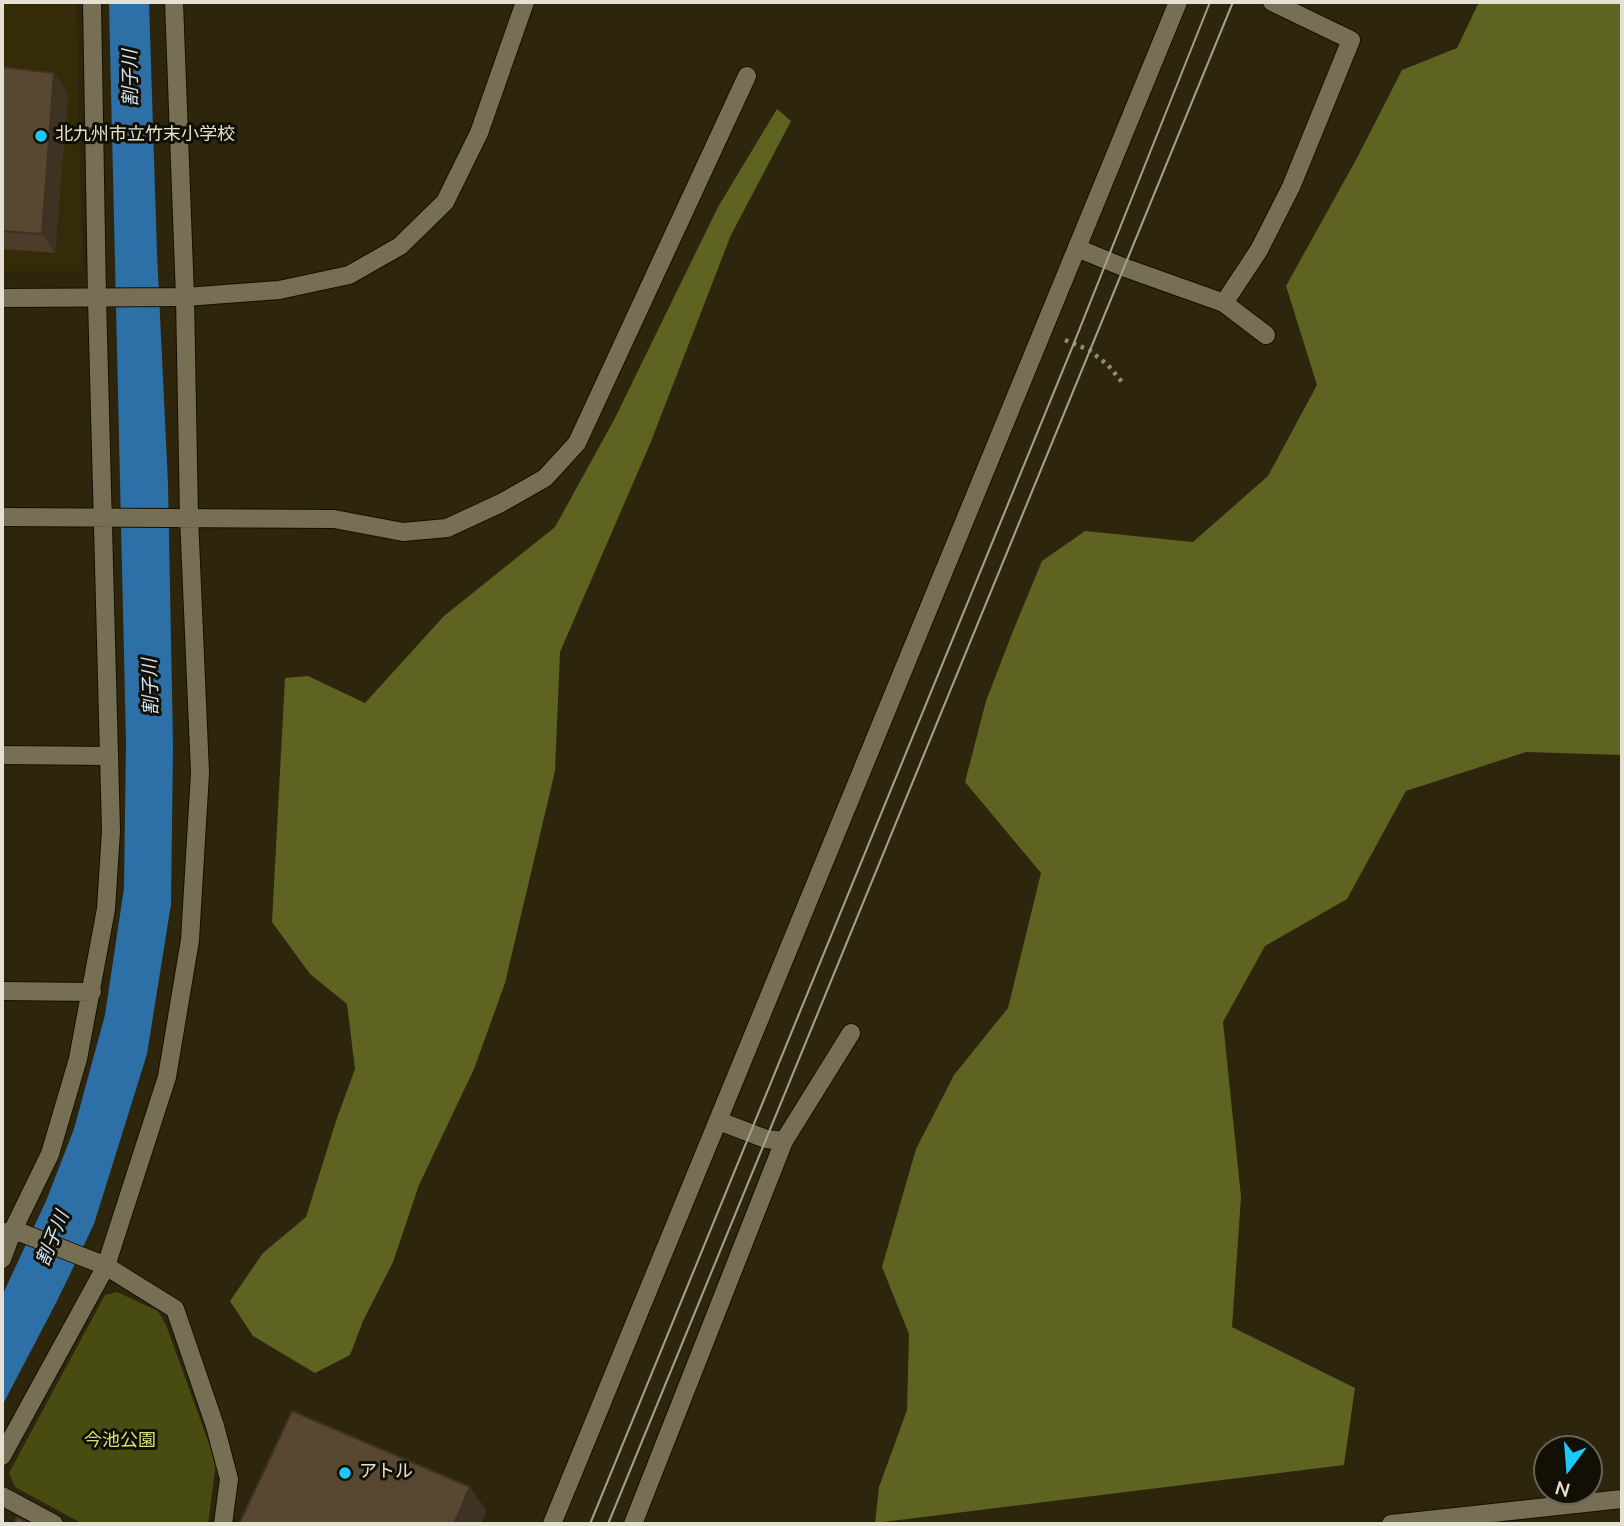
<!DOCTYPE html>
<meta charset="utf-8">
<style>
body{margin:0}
#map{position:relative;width:1624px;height:1526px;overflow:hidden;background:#2d260d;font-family:"Nunito Sans",sans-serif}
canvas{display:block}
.frame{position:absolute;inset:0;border:4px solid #e5e1d2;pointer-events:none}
.north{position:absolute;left:1533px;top:1435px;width:70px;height:70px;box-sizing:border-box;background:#120f05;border:2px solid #666357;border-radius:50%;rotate:196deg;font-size:19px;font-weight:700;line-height:28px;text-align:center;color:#e5e1d2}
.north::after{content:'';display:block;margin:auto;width:24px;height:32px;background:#1dc9fc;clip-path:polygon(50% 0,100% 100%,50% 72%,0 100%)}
</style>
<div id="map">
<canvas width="1624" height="1526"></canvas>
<div class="frame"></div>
<div class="north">N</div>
</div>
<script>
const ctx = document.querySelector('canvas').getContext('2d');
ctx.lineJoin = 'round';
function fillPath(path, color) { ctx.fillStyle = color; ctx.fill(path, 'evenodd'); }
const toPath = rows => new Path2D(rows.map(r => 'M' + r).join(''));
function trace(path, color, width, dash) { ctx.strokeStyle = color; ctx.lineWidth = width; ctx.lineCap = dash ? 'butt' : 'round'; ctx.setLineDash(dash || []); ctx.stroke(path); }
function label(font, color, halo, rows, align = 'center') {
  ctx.font = font + ' "Nunito Sans","Noto Sans JP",sans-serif'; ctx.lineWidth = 6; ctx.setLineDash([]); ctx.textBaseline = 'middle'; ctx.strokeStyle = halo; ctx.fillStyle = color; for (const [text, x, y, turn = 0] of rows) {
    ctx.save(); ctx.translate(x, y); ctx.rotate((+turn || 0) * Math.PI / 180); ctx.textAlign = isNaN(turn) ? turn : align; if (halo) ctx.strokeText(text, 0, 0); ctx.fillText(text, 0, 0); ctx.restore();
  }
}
const built = toPath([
 [2,2,76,2,83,271,2,271]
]);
const green = toPath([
 [117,1292,158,1311,166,1325,216,1463,208,1524,83,1524,15,1487,9,1473,105,1295]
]);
const forest = toPath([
 [1479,2,1622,2,1622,755,1526,752,1406,791,1347,899,1265,946,1223,1022,1241,1197,1232,1327,1355,1388,1344,1465,875,1523,879,1487,907,1410,909,1334,882,1267,916,1149,954,1075,1008,1008,1041,873,965,782,986,701,1013,631,1042,561,1085,531,1193,542,1268,476,1317,385,1286,286,1357,158,1402,70,1457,48],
 [777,109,791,121,731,235,650,444,560,652,555,771,505,983,474,1069,419,1185,393,1262,363,1321,350,1355,315,1373,253,1336,230,1301,263,1253,306,1217,337,1118,355,1069,347,1004,310,974,272,922,285,678,308,676,365,703,444,616,555,527,614,420,718,207]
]);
const water = toPath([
 [109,2,149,2,157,253,168,484,173,746,171,904,147,1054,94,1224,57,1301,2,1406,2,1296,46,1201,74,1129,105,1015,124,888,126,741]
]);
const path = toPath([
 [1065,340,1089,350,1108,365,1122,382]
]);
const minor = toPath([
 [1077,248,1123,267,1224,303,1266,335],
 [1224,303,1259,250,1291,187,1351,40,1272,2],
 [2,517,334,519,403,532,447,528,501,503,545,478,577,443,747,76],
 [2,755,109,756],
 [2,991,92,992],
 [719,1121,766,1139,784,1141],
 [2,1232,22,1233,106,1266,175,1309,215,1426,229,1479,223,1524],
 [2,1259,12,1232,50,1154,78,1059,106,909,111,831,97,298,92,2],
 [2,1456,106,1266,167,1077,190,940,200,773,189,517,185,297,174,2],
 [2,1496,54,1524],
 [633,1524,784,1141,851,1033]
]);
const tertiary = toPath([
 [2,298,185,297,279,290,349,275,400,246,445,202,479,133,525,2],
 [552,1524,1178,2],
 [1391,1524,1622,1499]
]);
const tram = toPath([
 [590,1524,1074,343,1210,2],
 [608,1524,1233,2]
]);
const wall = toPath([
 [2,67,68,92,55,253,2,249]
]);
const shadedWall = toPath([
 [54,73,68,92,55,253,42,234],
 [470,1487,487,1511,481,1524,454,1524]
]);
const building = toPath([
 [2,67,54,73,42,234,2,231,2,67],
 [292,1411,470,1487,454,1524,239,1524,292,1411],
 [17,1517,30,1524,14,1524,17,1517]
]);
const markers = [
 [41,136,7,"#1dc9fc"],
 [345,1473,7,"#1dc9fc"]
];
const poiNames = [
 ["北九州市立竹末小学校",55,136],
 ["アトル",359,1473]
];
const parkNames = [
 ["今池公園",120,1442]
];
const waterNames = [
 ["割子川",132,78,-91],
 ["割子川",152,687,-92],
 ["割子川",54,1239,-68]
];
fillPath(built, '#342b09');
fillPath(green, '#484c11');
fillPath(forest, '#5e6321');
fillPath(water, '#2d70a8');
trace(minor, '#150f00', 20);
trace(tertiary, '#150f00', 20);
trace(path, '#918b78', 4.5, [3.5, 5]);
trace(minor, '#776f54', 18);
trace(tertiary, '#776f54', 18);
trace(tram, '#a49f8d', 2);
fillPath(wall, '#4c3d2a');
fillPath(shadedWall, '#3e3222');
fillPath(building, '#584731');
trace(building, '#3e3222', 2);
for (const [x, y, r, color] of markers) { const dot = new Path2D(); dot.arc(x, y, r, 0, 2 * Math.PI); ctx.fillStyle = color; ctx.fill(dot); trace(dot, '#120f05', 2.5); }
label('18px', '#e5e1d2', '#120f05', poiNames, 'left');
label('18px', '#d7e26e', '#120f05', parkNames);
label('italic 19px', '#d4e5f5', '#120f05', waterNames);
</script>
